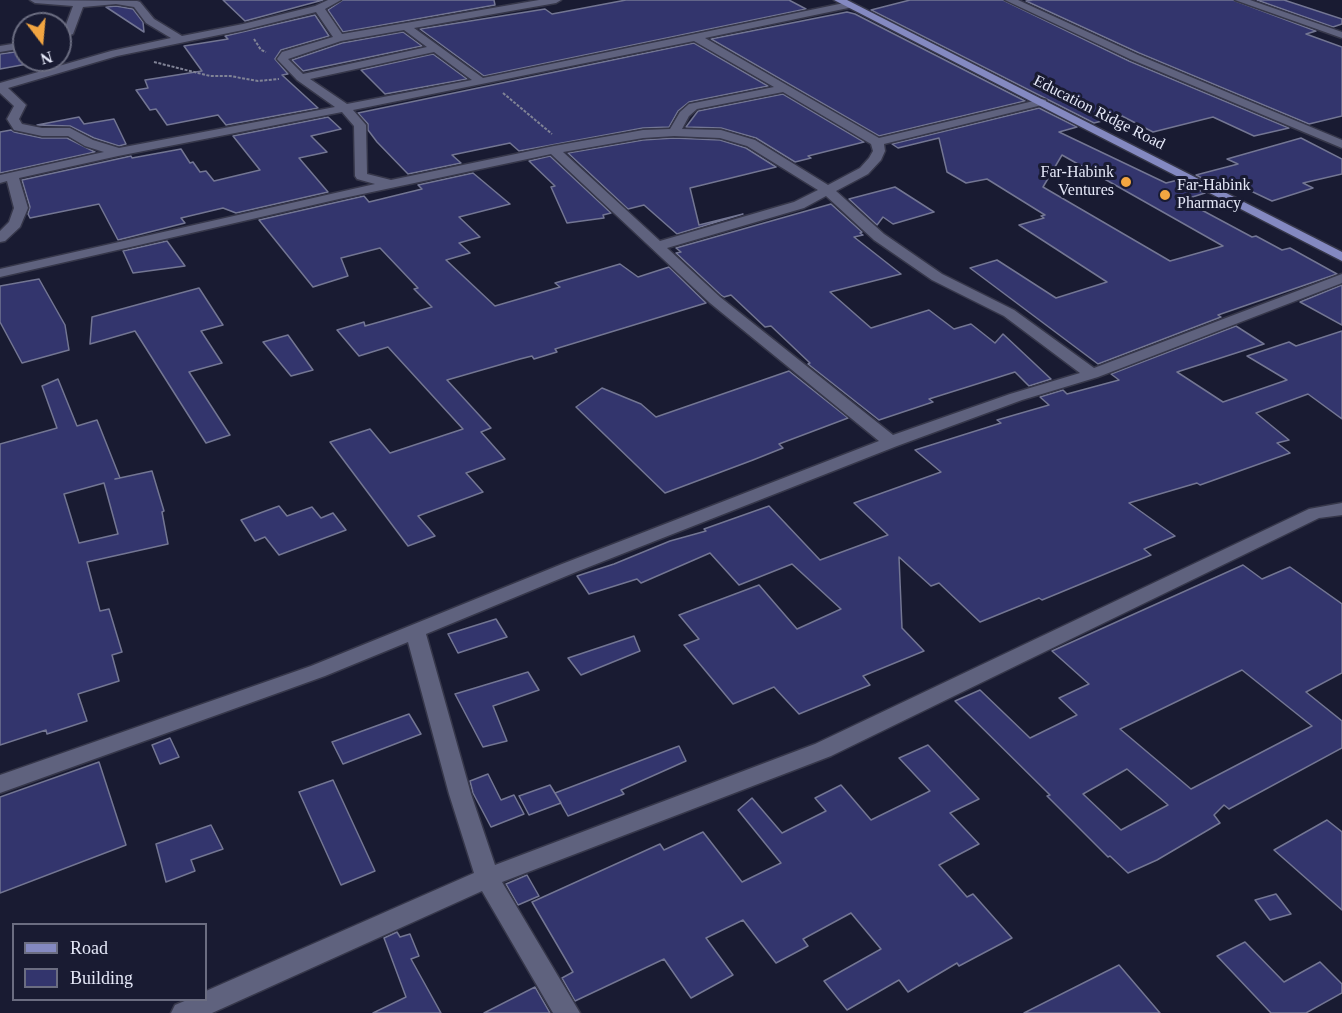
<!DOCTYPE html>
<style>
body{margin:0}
#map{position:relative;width:1342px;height:1013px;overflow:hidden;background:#191b32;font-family:Georgia,serif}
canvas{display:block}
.legend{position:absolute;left:12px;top:923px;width:195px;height:78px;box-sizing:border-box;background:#191b32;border:2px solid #6b6d81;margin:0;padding:8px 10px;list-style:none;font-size:18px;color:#e5e8f8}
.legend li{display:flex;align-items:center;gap:12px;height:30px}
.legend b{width:30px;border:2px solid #6b6d81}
.north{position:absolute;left:12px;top:12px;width:60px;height:60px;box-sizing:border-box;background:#191b32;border:2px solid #6b6d81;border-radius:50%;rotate:164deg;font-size:16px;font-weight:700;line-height:24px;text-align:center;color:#e5e8f8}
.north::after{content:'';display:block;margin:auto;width:21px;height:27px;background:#f2a541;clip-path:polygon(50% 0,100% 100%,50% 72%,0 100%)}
</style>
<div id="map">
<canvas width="1342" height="1013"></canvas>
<ul class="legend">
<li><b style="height:8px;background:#8489c1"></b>Road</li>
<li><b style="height:16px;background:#33356d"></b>Building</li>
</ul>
<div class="north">N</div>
</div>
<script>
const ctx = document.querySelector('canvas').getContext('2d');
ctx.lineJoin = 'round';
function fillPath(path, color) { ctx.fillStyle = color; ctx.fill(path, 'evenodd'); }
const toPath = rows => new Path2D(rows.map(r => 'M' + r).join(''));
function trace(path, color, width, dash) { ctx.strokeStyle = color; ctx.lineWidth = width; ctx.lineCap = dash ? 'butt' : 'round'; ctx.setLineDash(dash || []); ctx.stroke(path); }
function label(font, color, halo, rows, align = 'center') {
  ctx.font = font + ' Georgia,serif'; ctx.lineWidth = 6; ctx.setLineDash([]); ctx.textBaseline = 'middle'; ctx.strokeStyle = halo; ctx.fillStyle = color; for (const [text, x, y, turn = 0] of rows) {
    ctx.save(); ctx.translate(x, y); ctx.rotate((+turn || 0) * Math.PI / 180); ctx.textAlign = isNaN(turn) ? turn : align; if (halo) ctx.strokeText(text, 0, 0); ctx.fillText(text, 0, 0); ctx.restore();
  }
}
const building = toPath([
 [223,0,323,0,245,21,223,0],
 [343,0,494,0,495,5,343,32,328,10,343,0],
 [626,0,789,0,806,9,484,76,420,29,545,9,552,14,626,0],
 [910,0,1003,0,1129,61,1289,128,1254,136,1213,117,1153,132,1122,116,1094,123,871,10,910,0],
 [1033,0,1233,0,1316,31,1306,34,1342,47,1342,116,1309,124,1139,53,1026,1,1033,0],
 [1257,0,1284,0,1342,19,1342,24,1333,27,1257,0],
 [116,6,133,9,143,22,144,32,106,7,116,6],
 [847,12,855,14,1025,101,879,136,711,39,847,12],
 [315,15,329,36,281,50,275,59,288,74,282,75,318,108,226,125,218,115,167,125,156,109,150,110,136,90,148,88,145,80,202,71,184,46,228,39,225,36,315,15],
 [403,32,422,46,303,71,292,60,342,43,403,32],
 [694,43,768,86,689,102,678,111,669,127,643,128,519,151,510,143,452,155,461,163,408,174,377,142,368,130,368,124,358,113,694,43],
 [22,51,24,60,38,62,0,69,0,54,22,51],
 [433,54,467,79,385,94,361,70,433,54],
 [783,94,864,142,808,156,811,158,795,162,756,138,721,128,686,127,698,111,783,94],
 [1039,108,1077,127,1059,132,1166,183,1178,180,1205,193,1183,200,1252,237,1256,236,1282,250,1290,248,1337,274,1218,315,1221,317,1098,364,970,268,997,260,1056,298,1107,282,1019,225,1044,218,1041,216,1045,215,987,179,966,183,947,172,939,138,898,148,892,144,1039,108],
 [1062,155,1223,246,1170,261,1043,187,1062,155],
 [79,117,84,124,114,119,126,144,119,146,94,138,70,126,37,125,79,117],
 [328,117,341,129,311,136,327,152,299,158,328,192,236,213,223,208,181,218,185,223,118,240,99,204,30,218,28,214,30,207,22,180,131,156,132,158,181,149,190,163,193,162,200,172,206,171,214,181,260,170,233,136,328,117],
 [11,130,14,132,42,138,67,138,95,152,0,173,0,132,11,130],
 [674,138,720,140,746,148,776,167,690,188,699,225,743,214,677,234,644,205,628,209,568,153,643,140,674,138],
 [1301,138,1342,159,1342,174,1303,183,1313,188,1272,201,1236,184,1221,188,1196,175,1238,164,1227,159,1301,138],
 [550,156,611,213,603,215,604,218,567,223,551,187,555,186,529,161,550,156],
 [473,173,510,204,459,217,480,237,459,243,470,253,446,260,495,306,560,287,555,283,620,264,638,277,669,267,706,303,555,349,557,352,534,359,532,356,520,359,447,380,491,428,481,432,505,459,466,473,483,492,418,516,435,536,408,546,330,442,370,429,390,453,463,429,388,347,359,356,337,330,364,322,365,326,432,307,414,289,418,288,380,248,341,258,348,276,313,287,259,220,364,196,369,202,422,189,418,185,473,173],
 [895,187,934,212,893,224,883,217,877,225,849,199,895,187],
 [831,204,862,232,860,233,863,235,854,237,901,274,830,292,871,328,929,310,954,329,971,324,995,343,1003,334,1051,379,1029,386,1015,372,929,399,933,402,879,420,808,364,810,363,771,326,765,327,731,295,724,297,721,295,676,253,681,252,676,248,831,204],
 [167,241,185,266,133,273,123,251,167,241],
 [39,279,65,325,69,350,22,363,0,322,0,286,39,279],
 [1342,285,1342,325,1300,302,1342,285],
 [199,288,223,325,201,331,222,363,189,372,230,435,206,443,135,331,90,344,92,317,199,288],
 [1236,326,1264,344,1177,372,1223,402,1287,380,1247,356,1289,342,1296,346,1342,331,1342,419,1308,394,1256,413,1289,440,1277,443,1290,453,1200,485,1197,483,1129,503,1175,536,1144,549,1151,555,1042,600,1039,598,980,622,939,583,931,586,899,557,902,628,924,651,863,676,870,685,799,714,774,687,733,704,684,645,699,639,679,615,759,585,797,629,841,609,792,564,739,585,710,553,641,583,637,579,589,594,577,576,614,564,670,541,706,531,704,529,769,506,820,560,888,535,854,503,941,472,915,450,1001,423,997,420,1049,405,1040,397,1063,390,1067,394,1119,380,1111,374,1236,326],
 [288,335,313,370,291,376,263,342,288,335],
 [789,371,848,418,779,444,783,448,753,460,665,493,576,407,602,388,641,404,656,417,789,371],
 [58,379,77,426,97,420,120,478,115,479,152,471,164,511,162,512,168,544,87,562,100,611,109,609,122,652,112,655,119,681,78,694,87,721,47,734,46,730,0,745,0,444,57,428,42,386,58,379],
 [104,483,118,534,79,543,64,494,104,483],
 [279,506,287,516,312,507,321,518,333,513,346,530,279,555,265,537,255,541,241,520,279,506],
 [1243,565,1262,579,1290,567,1342,604,1342,673,1306,692,1342,721,1342,748,1229,809,1224,805,1214,815,1220,823,1157,860,1128,873,1110,856,1108,857,1047,796,1050,795,955,701,980,690,1030,738,1077,715,1059,698,1089,684,1052,651,1243,565],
 [1242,670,1312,726,1191,789,1120,729,1242,670],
 [1127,769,1168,805,1121,830,1083,794,1127,769],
 [496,619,507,637,458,653,448,634,496,619],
 [634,636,640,651,581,675,568,658,634,636],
 [528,672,539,690,493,706,507,741,483,747,455,694,528,672],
 [409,714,421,734,343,764,332,742,409,714],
 [170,738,179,757,160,764,152,745,170,738],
 [928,745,979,799,950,813,979,844,939,865,967,897,973,894,1012,938,959,966,957,963,908,992,899,980,847,1010,824,981,881,949,851,913,803,939,808,946,776,963,743,920,706,938,733,975,691,998,664,959,575,1001,562,978,573,972,532,902,660,844,664,850,703,832,742,882,781,863,738,810,752,798,782,833,826,811,815,798,841,785,871,820,930,791,899,758,928,745],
 [679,746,686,761,621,790,624,794,568,816,555,793,679,746],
 [99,762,126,845,0,893,0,797,99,762],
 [488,774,501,800,514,795,524,814,491,827,473,793,470,781,488,774],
 [333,780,375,871,341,885,299,792,333,780],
 [550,785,561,803,529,815,519,796,550,785],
 [1327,820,1342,832,1342,910,1274,850,1327,820],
 [211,825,223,849,191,860,195,871,166,882,156,844,211,825],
 [527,875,539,896,518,905,506,884,527,875],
 [1276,894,1291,914,1270,920,1255,900,1276,894],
 [397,932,400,937,410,934,419,956,411,959,441,1013,373,1013,406,997,384,938,397,932],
 [1245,942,1284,982,1320,962,1342,984,1342,993,1306,1013,1271,1013,1217,956,1245,942],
 [1119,965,1160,1013,1024,1013,1119,965],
 [535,987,550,1013,484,1013,535,987]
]);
const path = toPath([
 [254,39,261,50,266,52],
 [154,62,210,76,230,76,258,81,279,79],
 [503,93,552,134]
]);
const minor = toPath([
 [30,0,137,1,140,2,154,19,182,36,243,24,315,6,328,0,341,0,325,9,342,34,539,0,561,0,556,3,414,28,483,78,849,2,854,5,853,7,705,38,879,138,1042,99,1046,100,1046,104,884,144,885,151,881,160,868,174,836,191,884,234,942,274,1014,310,1094,368,1342,274,1342,283,1098,377,1022,400,897,446,576,572,426,634,471,794,495,865,815,744,1309,509,1342,503,1342,515,1319,518,831,756,502,882,580,1013,553,1013,482,891,212,1013,171,1013,175,1005,187,1000,206,1000,206,991,474,873,449,794,408,642,325,676,0,793,0,775,311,666,562,564,879,441,710,303,551,154,339,199,0,277,0,269,375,184,357,179,355,176,354,126,342,112,118,156,19,178,28,208,20,227,5,241,0,242,0,231,9,222,14,208,7,181,0,183,0,175,104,152,85,146,68,136,42,136,14,130,7,119,14,106,0,93,0,83,111,51,171,38,146,23,134,7,116,4,83,7,73,34,60,39,60,32,64,30,73,6,35,3,30,0],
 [316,12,333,37,282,52,277,59,297,80,335,107,119,148,93,140,70,128,42,128,22,124,19,119,26,105,8,88,117,56,243,30,316,12],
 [404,30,427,47,303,74,288,59,341,41,404,30],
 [694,41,774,87,689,104,680,112,670,129,643,130,554,146,391,180,367,174,366,125,353,110,694,41],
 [434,52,472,80,347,104,310,79,434,52],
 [783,92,871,144,873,151,869,158,860,168,828,185,755,140,721,130,682,129,689,116,697,109,783,92],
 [674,136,720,138,747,146,818,190,794,202,660,241,563,152,643,138,674,136],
 [826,196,874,240,932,280,1004,316,1080,373,1010,394,893,435,720,297,667,248,804,208,826,196],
 [1005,0,1018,0,1138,55,1342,140,1342,148,1130,59,1005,0],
 [1235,0,1250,0,1342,32,1342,38,1235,0],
 [24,42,24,48,0,52,0,46,24,42]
]);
const major = toPath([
 [834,0,847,0,1342,252,1342,261,834,0]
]);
const markers = [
 [1126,182,6,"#f2a541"],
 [1165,195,6,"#f2a541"]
];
const farStreetnames = [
 ["Education Ridge Road",1099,113,27]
];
const farPoinames = [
 ["Far-Habink",1114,173],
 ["Ventures",1114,191],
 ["Far-Habink",1177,186,"left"],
 ["Pharmacy",1177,204,"left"]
];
fillPath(building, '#33356d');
trace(building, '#737693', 1.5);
trace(minor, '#36374a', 3);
trace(major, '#36374a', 3);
trace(path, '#808396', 2, [3, 1.5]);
fillPath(minor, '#5f627e');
fillPath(major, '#8489c1');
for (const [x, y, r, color] of markers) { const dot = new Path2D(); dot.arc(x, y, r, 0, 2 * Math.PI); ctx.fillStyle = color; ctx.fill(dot); trace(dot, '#191b32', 2); }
label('16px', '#e5e8f8', '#191b32', farStreetnames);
label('16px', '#e5e8f8', '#191b32', farPoinames, 'right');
</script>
